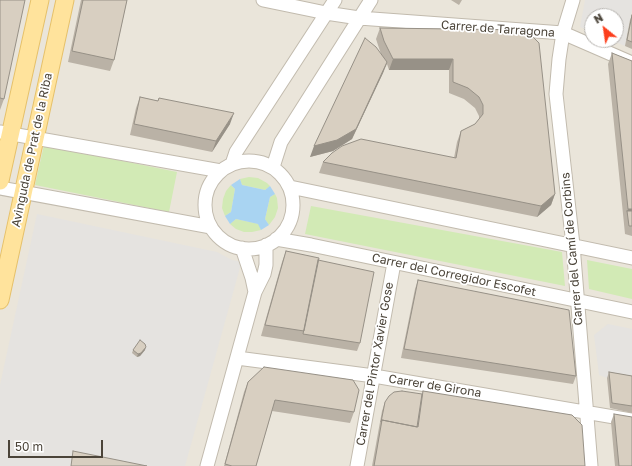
<!DOCTYPE html>
<meta charset="utf-8">
<style>
body{margin:0}
#map{position:relative;width:632px;height:466px;overflow:hidden;background:#f6f3ec;font-family:"Golos Text",sans-serif}
canvas{display:block}
.north{position:absolute;left:584px;top:8px;width:40px;height:40px;box-sizing:border-box;background:#fff;border:1px solid #b7b4b0;border-radius:50%;rotate:330deg;font-size:11px;font-weight:700;line-height:16px;text-align:center;color:#4b4439}
.north::after{content:'';display:block;margin:auto;width:14px;height:18px;background:#fc3f1d;clip-path:polygon(50% 0,100% 100%,50% 72%,0 100%)}
.scale{position:absolute;left:8px;top:440px;width:95px;height:18px;box-sizing:border-box;border:2px solid #4b4439;border-top:0;padding-left:5px;font-size:12px;line-height:14px;white-space:nowrap;color:#4b4439;-webkit-text-stroke:3px #fff;paint-order:stroke}
</style>
<div id="map">
<canvas width="632" height="466"></canvas>
<div class="north">N</div>
<div class="scale">50 m</div>
</div>
<script>
const ctx = document.querySelector('canvas').getContext('2d');
ctx.lineJoin = 'round';
function fillPath(path, color) { ctx.fillStyle = color; ctx.fill(path, 'evenodd'); }
const toPath = rows => new Path2D(rows.map(r => 'M' + r).join(''));
function trace(path, color, width, dash) { ctx.strokeStyle = color; ctx.lineWidth = width; ctx.lineCap = dash ? 'butt' : 'round'; ctx.setLineDash(dash || []); ctx.stroke(path); }
function label(font, color, halo, rows, align = 'center') {
  ctx.font = font + ' "Golos Text",sans-serif'; ctx.lineWidth = 3.5; ctx.setLineDash([]); ctx.textBaseline = 'middle'; ctx.strokeStyle = halo; ctx.fillStyle = color; for (const [text, x, y, turn = 0] of rows) {
    ctx.save(); ctx.translate(x, y); ctx.rotate((+turn || 0) * Math.PI / 180); ctx.textAlign = isNaN(turn) ? turn : align; if (halo) ctx.strokeText(text, 0, 0); ctx.fillText(text, 0, 0); ctx.restore();
  }
}
const residential = toPath([
 [0,0,632,0,632,466,0,466],
 [592,16,616,16,616,40,592,40]
]);
const green = toPath([
 [44,145,177,172,169,212,35,185],
 [249,177,258,178,267,183,270,186,265,190,242,185,240,179],
 [231,185,235,189,231,212,225,216,222,208,223,199,226,191],
 [275,194,277,198,278,208,275,217,269,225,265,219,270,197],
 [311,206,562,252,565,286,305,234],
 [236,219,259,224,261,230,252,232,244,232,236,229,230,224],
 [587,260,632,269,632,299,589,289]
]);
const parking = toPath([
 [585,0,632,0,632,10,625,46,611,40,616,40,616,16,592,16,592,32,580,27],
 [37,214,217,252,232,260,238,261,241,264,185,466,0,466,0,385],
 [608,324,632,329,632,382,607,378,599,375,594,335]
]);
const water = toPath([
 [240,179,242,185,265,190,270,186,275,194,270,197,265,219,269,225,261,230,258,224,236,219,230,224,225,216,231,212,235,189,231,185]
]);
const minor = toPath([
 [263,0,326,13,359,18,563,33,632,63],
 [573,0,563,33,559,59,556,94,573,245,591,466],
 [0,132,221,171],
 '205 205a44 44 0 1 1 88 0a44 44 0 1 1-88 0Z',
 [232,164,236,152,335,0],
 [273,167,281,142,371,0],
 [290,187,632,258],
 [0,188,211,227],
 [276,239,311,245,632,312],
 [242,248,252,278,255,292],
 [237,358,374,376,632,420],
 [207,466,255,292,264,274,266,265,266,245],
 [357,466,394,263]
]);
const major = toPath([
 [0,181,40,0],
 [0,300,65,0]
]);
const wall = toPath([
 [0,0,4,99,0,110],
 [81,0,127,0,114,60,110,71,68,62],
 [451,0,462,0,459,5],
 [632,15,632,49,625,46,630,20],
 [380,28,526,30,555,194,551,205,537,217,319,173,323,162,454,158,457,142,461,131,475,124,479,119,479,116,475,108,464,99,449,93,449,70,389,70,387,64,383,73,352,139,333,151,310,157,381,54,376,39],
 [612,53,632,61,632,236,625,234,608,64],
 [140,97,158,101,159,98,230,124,212,152,130,135,136,108],
 [286,251,318,260,360,343,357,351,261,336,282,262],
 [418,280,576,376,573,384,401,358,415,289],
 [133,350,145,350,140,356,137,357,132,353],
 [609,372,632,376,632,413,610,408,607,378],
 [248,382,354,412,350,423,272,411,256,466,224,466,244,392],
 [423,391,585,466,372,466,382,411,385,402,422,394],
 [614,414,632,466,615,466,611,422]
]);
const shadedWall = toPath([
 [393,59,453,59,449,70,389,70],
 [387,62,383,73,352,139,333,151,310,157,314,146],
 [234,113,230,124,212,152,216,141],
 [555,194,551,205,537,217,541,206],
 [628,209,632,209,632,219,627,211],
 [146,347,145,350,140,356,137,357,138,354]
]);
const building = toPath([
 [0,0,25,0,4,99,0,98,0,0],
 [83,0,127,0,114,60,72,51,83,0],
 [632,15,632,42,627,40,632,15],
 [380,28,526,30,539,43,555,194,541,206,323,162,332,153,342,146,361,139,456,158,461,131,475,124,483,114,483,105,479,97,468,88,453,82,453,59,393,59,384,41,380,28],
 [365,38,376,47,387,62,356,129,337,140,314,146,365,38],
 [612,53,632,61,632,209,628,209,612,53],
 [140,97,158,101,159,98,234,113,216,141,134,124,140,97],
 [627,211,632,211,632,226,629,226,627,211],
 [286,251,319,258,304,331,265,325,286,251],
 [318,260,374,272,360,343,303,334,318,260],
 [418,280,569,310,576,376,404,349,418,280],
 [140,340,145,344,146,347,141,353,138,354,133,350,140,340],
 [264,367,353,380,359,390,354,412,275,400,256,466,232,466,225,464,248,382,264,367],
 [609,372,632,376,632,406,612,403,609,372],
 [402,391,422,394,417,427,382,420,381,422,385,402,389,396,394,392,402,391],
 [423,391,572,415,582,425,585,466,374,466,382,420,418,427,423,391],
 [614,414,632,417,632,466,619,466,614,414],
 [73,451,147,466,71,466,73,451]
]);
const streetNames = [
 ["Carrer de Tarragona",498,29,4],
 ["Avinguda de Prat de la Riba",32,150,-78],
 ["Carrer del Camí de Corbins",572,249,-95],
 ["Carrer del Corregidor Escofet",454,275,12],
 ["Carrer del Pintor Xavier Gose",375,364,-80],
 ["Carrer de Girona",435,386,9]
];
fillPath(residential, '#eae5da');
fillPath(green, '#d2eab5');
fillPath(parking, '#e5e3e0');
fillPath(water, '#a9d4f2');
trace(minor, '#c2bbae', 15);
trace(major, '#e6c16a', 19);
trace(minor, '#fff', 13);
trace(major, '#ffe39c', 17);
fillPath(wall, '#bab2a6');
fillPath(shadedWall, '#979187');
fillPath(building, '#d8cfc1');
trace(building, '#979187', 1);
label('12px', '#4b4439', '#fff', streetNames);
</script>
